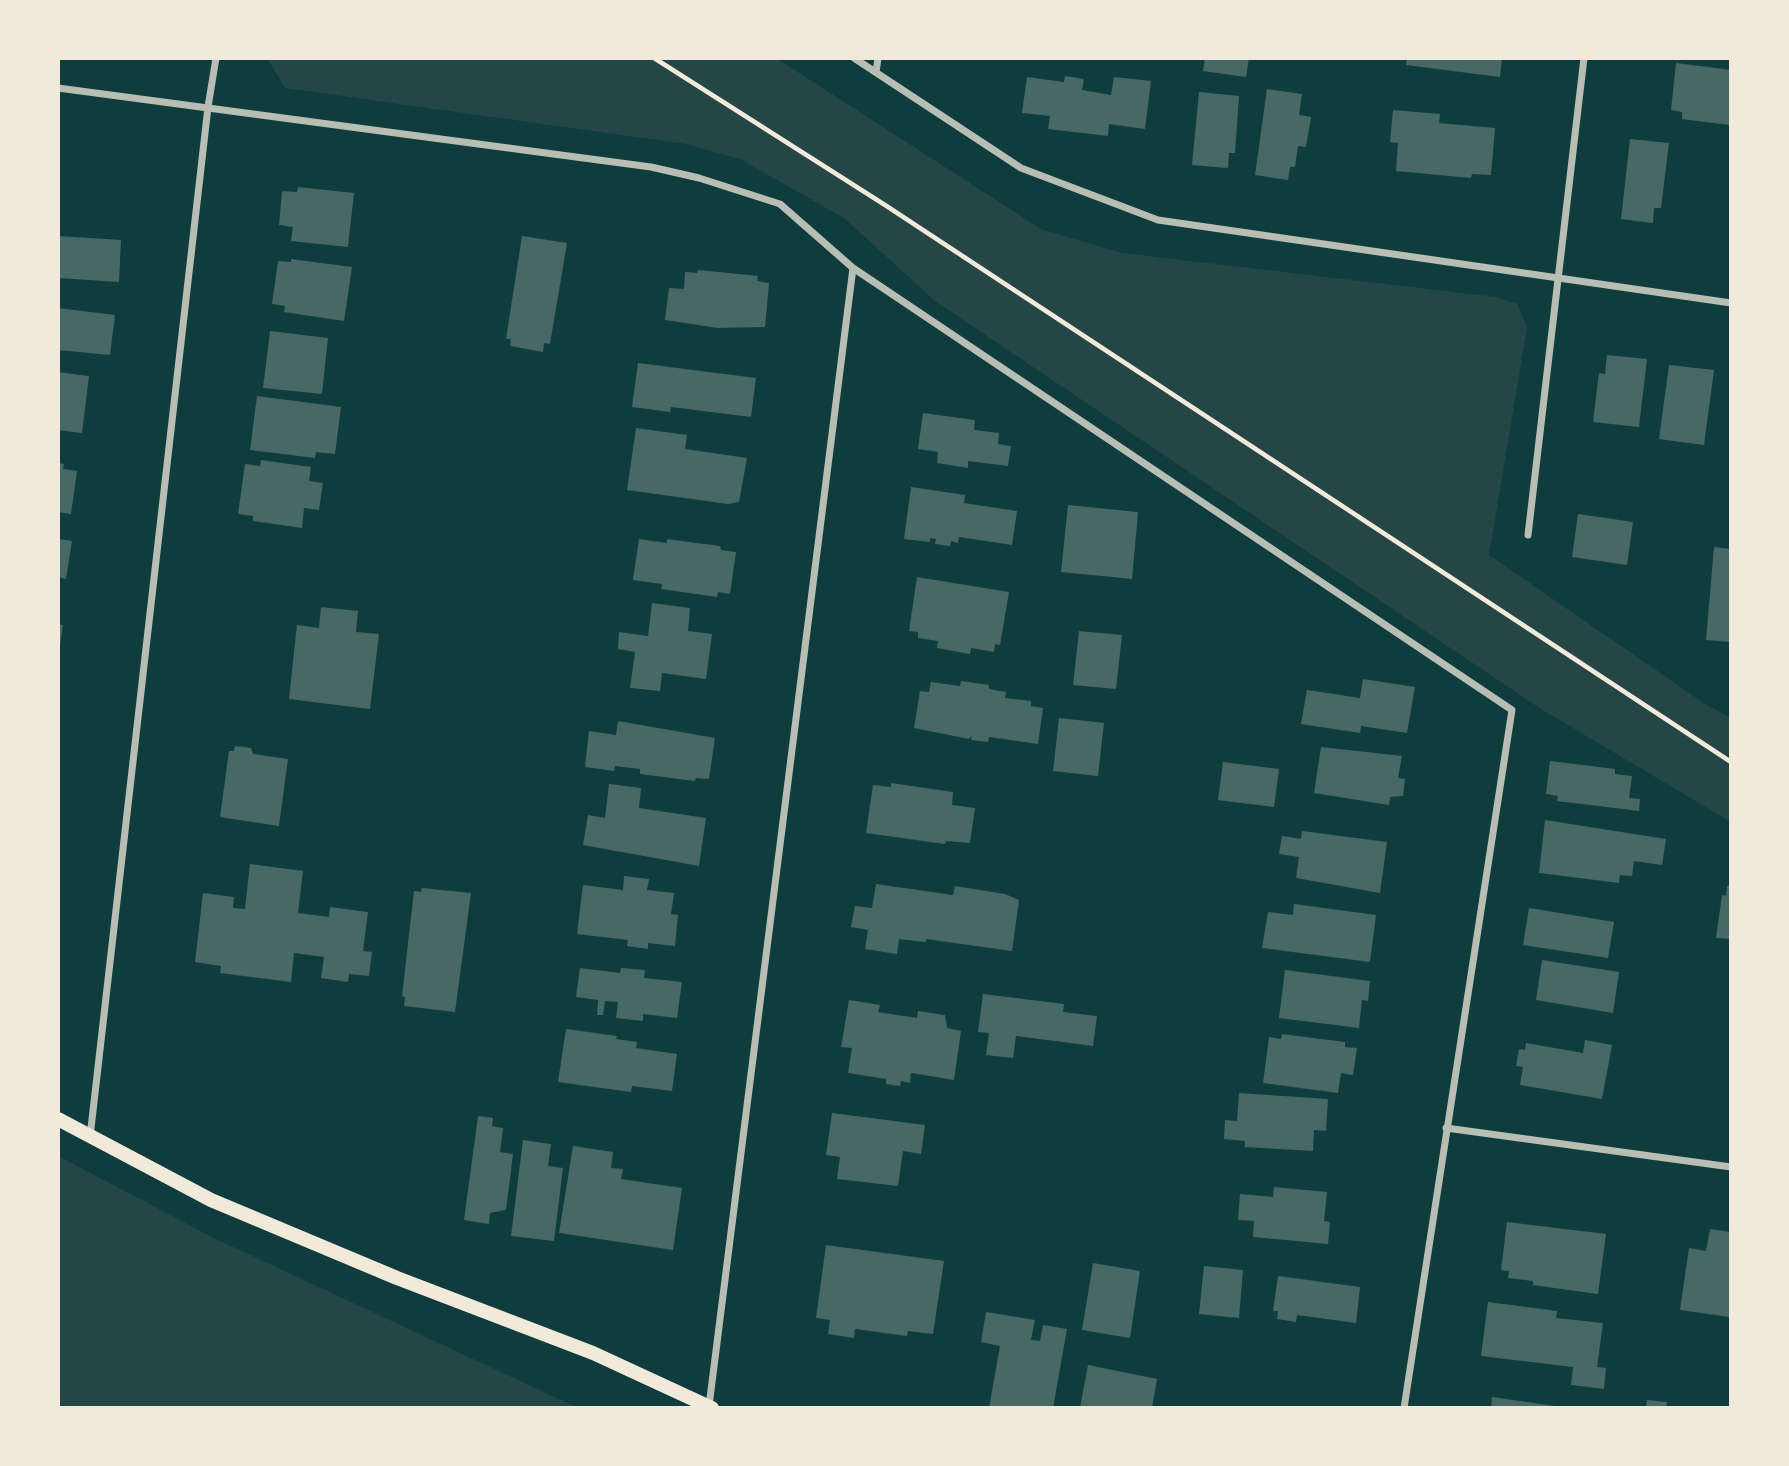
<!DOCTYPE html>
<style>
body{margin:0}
#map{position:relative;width:1789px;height:1466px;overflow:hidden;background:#0f3d3e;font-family:"Asap Condensed",sans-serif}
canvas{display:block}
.frame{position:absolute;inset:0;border:60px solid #f1e9da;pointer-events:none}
</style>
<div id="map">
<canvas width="1789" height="1466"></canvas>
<div class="frame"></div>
</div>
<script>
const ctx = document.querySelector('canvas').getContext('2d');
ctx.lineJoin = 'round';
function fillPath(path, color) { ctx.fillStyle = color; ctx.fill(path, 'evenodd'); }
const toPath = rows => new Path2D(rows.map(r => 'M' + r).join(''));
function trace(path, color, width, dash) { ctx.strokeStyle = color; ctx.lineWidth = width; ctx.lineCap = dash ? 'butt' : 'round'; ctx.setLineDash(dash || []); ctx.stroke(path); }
const green = toPath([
 [267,58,776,58,1041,229,1122,253,1496,297,1517,304,1527,327,1489,555,1705,704,1731,718,1731,822,1541,709,935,301,844,218,740,159,686,144,285,88],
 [58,1156,214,1238,578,1408,58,1408]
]);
const building = toPath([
 [1205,58,1249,58,1246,77,1203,71],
 [1407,58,1502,58,1500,77,1406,65],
 [1676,63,1731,70,1730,125,1682,119,1682,112,1671,110],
 [1065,76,1084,79,1082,90,1111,95,1114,77,1151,81,1145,129,1109,124,1108,136,1048,129,1050,116,1022,113,1027,77,1064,82],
 [1267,89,1302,94,1299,115,1311,117,1306,147,1298,146,1295,167,1290,167,1288,180,1255,175],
 [1199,92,1239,96,1235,153,1229,153,1228,168,1192,165],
 [1393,110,1440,114,1439,123,1495,128,1491,175,1472,174,1471,178,1396,171,1398,143,1390,142],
 [1630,139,1669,143,1661,208,1654,208,1653,223,1621,219],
 [298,187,354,193,348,247,291,241,293,227,279,225,282,191,297,192],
 [58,236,121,240,119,282,58,278],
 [522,236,567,243,550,344,544,343,543,352,510,346,511,339,506,339],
 [291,259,352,267,344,321,284,312,285,306,272,304,278,261,291,262],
 [698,270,758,276,757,281,769,283,765,327,718,328,665,320,669,288,684,289,685,272,697,273],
 [58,308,115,315,110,355,58,350],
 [270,331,328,338,322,394,263,388],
 [1607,355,1647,359,1639,427,1593,422,1599,373,1605,374],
 [638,363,756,378,751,417,671,407,670,412,632,407],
 [1669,365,1714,370,1704,445,1659,439],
 [58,372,89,376,82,433,58,430],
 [257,396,341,407,335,454,316,452,315,458,250,450],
 [923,413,975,420,974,430,999,433,998,444,1011,446,1008,466,968,461,968,468,937,463,938,452,918,449],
 [636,428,687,435,685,449,747,458,739,502,728,504,627,490],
 [261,460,311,467,309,481,323,483,319,510,304,508,302,528,253,521,253,516,238,514,245,464,260,466],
 [58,463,64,464,63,469,77,471,71,514,58,512],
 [911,487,965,495,964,503,1017,511,1012,545,959,537,958,543,951,541,950,546,935,544,936,539,930,538,930,542,904,539],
 [1068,505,1138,512,1132,579,1061,572],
 [1578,514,1633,522,1627,565,1572,557],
 [58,539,72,541,66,579,58,577],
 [639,539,667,543,667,539,720,546,721,550,736,552,730,594,718,592,717,597,661,589,662,584,633,580],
 [1714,547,1731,549,1731,642,1706,640],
 [917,577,1009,592,1000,645,995,644,994,652,971,648,970,654,937,648,938,641,918,638,918,632,909,631],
 [652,603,690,608,688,631,712,634,706,679,662,673,660,691,630,688,635,652,618,649,619,632,648,636],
 [321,607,358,611,356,632,379,634,370,709,289,699,297,625,319,628],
 [58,624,63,625,59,652,58,652],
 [1079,631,1122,635,1116,689,1073,685],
 [1363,679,1415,687,1407,733,1361,726,1360,733,1301,724,1307,690,1360,698],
 [961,681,989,685,989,689,1006,692,1005,698,1031,701,1031,706,1043,708,1038,744,989,737,988,742,971,740,972,735,969,739,914,728,920,691,929,692,931,682,960,686],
 [1059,718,1104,723,1098,776,1053,771],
 [618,721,715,738,709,779,696,778,695,781,640,774,640,769,615,766,614,771,585,767,589,731,616,735],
 [235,746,251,748,253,754,288,759,279,826,220,817,229,751,234,751],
 [1321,747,1402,756,1398,778,1405,779,1403,796,1390,797,1389,805,1314,793],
 [1550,761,1615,769,1615,774,1632,776,1629,798,1640,799,1639,811,1557,801,1558,796,1546,794],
 [1223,762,1279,769,1274,807,1218,800],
 [891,783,953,792,952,805,975,808,970,843,946,841,945,844,866,833,873,785,891,787],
 [609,784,641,788,639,808,706,818,699,866,583,845,588,815,605,818],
 [1545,820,1666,839,1662,865,1634,861,1632,876,1620,875,1619,883,1539,873],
 [1302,831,1387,842,1380,893,1296,878,1299,857,1279,854,1282,836,1301,839],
 [250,864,303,871,298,913,329,917,330,907,368,912,363,951,372,952,369,976,349,974,348,982,321,978,324,957,294,953,291,982,220,973,221,966,195,962,203,893,234,897,233,908,245,909],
 [624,876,649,879,647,890,674,893,671,914,678,915,675,946,648,943,648,949,627,946,628,940,577,934,583,885,623,890],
 [876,884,953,895,955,886,1005,894,1019,900,1012,951,926,939,926,942,899,939,897,954,865,949,868,930,851,927,855,906,872,908],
 [1727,886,1731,886,1731,939,1716,938,1722,895,1726,896],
 [422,888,471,893,455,1012,404,1006,405,997,402,996,414,891,421,892],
 [1294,904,1376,915,1370,962,1262,948,1268,912,1293,915],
 [1529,908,1614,922,1608,958,1523,945],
 [1542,960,1619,972,1613,1013,1536,1000],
 [580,968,620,973,621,968,645,970,644,978,682,982,677,1018,643,1014,643,1021,616,1018,618,1002,605,1001,603,1015,597,1015,598,1000,576,997],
 [1285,970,1370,981,1368,1001,1362,1000,1359,1028,1279,1018],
 [983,994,1064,1004,1063,1012,1097,1016,1093,1046,1016,1036,1013,1058,986,1055,989,1033,978,1032],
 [849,1000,880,1005,878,1012,917,1018,918,1011,945,1015,947,1028,961,1031,954,1080,911,1073,910,1083,901,1081,900,1086,886,1084,886,1079,848,1073,852,1048,841,1047],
 [566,1029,617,1036,616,1039,637,1042,636,1048,677,1054,672,1091,632,1086,631,1092,558,1082],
 [1282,1034,1345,1042,1345,1047,1357,1048,1353,1075,1341,1073,1338,1093,1263,1083,1269,1037,1281,1039],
 [1585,1040,1612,1045,1602,1099,1520,1085,1523,1067,1516,1066,1519,1049,1525,1050,1526,1043,1583,1053],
 [1239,1093,1328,1099,1326,1131,1314,1130,1313,1151,1245,1147,1245,1141,1224,1139,1225,1120,1237,1121],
 [832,1113,925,1125,921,1154,903,1151,898,1186,837,1179,840,1157,826,1155],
 [478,1116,493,1118,492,1126,503,1128,500,1152,513,1154,506,1210,490,1213,489,1224,464,1220],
 [523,1140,551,1144,548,1166,563,1168,554,1241,511,1236],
 [573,1146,613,1152,611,1168,623,1169,621,1179,682,1188,673,1250,559,1233],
 [1274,1187,1327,1192,1324,1221,1330,1222,1328,1244,1253,1237,1254,1221,1238,1220,1240,1194,1273,1197],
 [1507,1222,1606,1234,1598,1294,1533,1285,1533,1281,1508,1278,1509,1271,1501,1270],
 [1710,1229,1731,1232,1729,1317,1680,1310,1689,1248,1706,1251],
 [826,1245,944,1261,933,1334,908,1331,907,1336,855,1329,854,1338,828,1334,830,1320,816,1318],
 [1093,1263,1140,1271,1130,1338,1082,1330],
 [1204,1266,1243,1270,1239,1318,1199,1314],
 [1278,1276,1360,1287,1356,1323,1297,1315,1296,1322,1277,1319,1278,1311,1273,1311],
 [1488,1302,1557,1311,1556,1318,1603,1323,1597,1367,1606,1368,1604,1389,1571,1385,1573,1367,1481,1356],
 [986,1312,1035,1320,1031,1340,1040,1341,1043,1325,1067,1329,1053,1408,989,1408,1000,1346,981,1342],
 [1088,1365,1157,1379,1152,1408,1080,1408],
 [1492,1397,1562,1407,1561,1408,1491,1408],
 [1647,1400,1667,1402,1666,1408,1646,1408]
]);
const path = toPath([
 [654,58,885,205,1731,762]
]);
const minor = toPath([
 [854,58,1021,168,1158,220,1731,303],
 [876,72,878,58],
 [58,88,651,167,699,178,780,204,853,268,1512,710,1404,1408],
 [1528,535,1584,58],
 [1446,1128,1731,1167],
 [90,1137,208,107,216,58],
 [709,1406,853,268]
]);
const secondary = toPath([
 [58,1119,211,1200,397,1278,593,1353,712,1408]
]);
fillPath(green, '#244646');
fillPath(building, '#486865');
trace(path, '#f1e9da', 4.5);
trace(minor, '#b8beb3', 7);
trace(secondary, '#f1e9da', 14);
</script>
